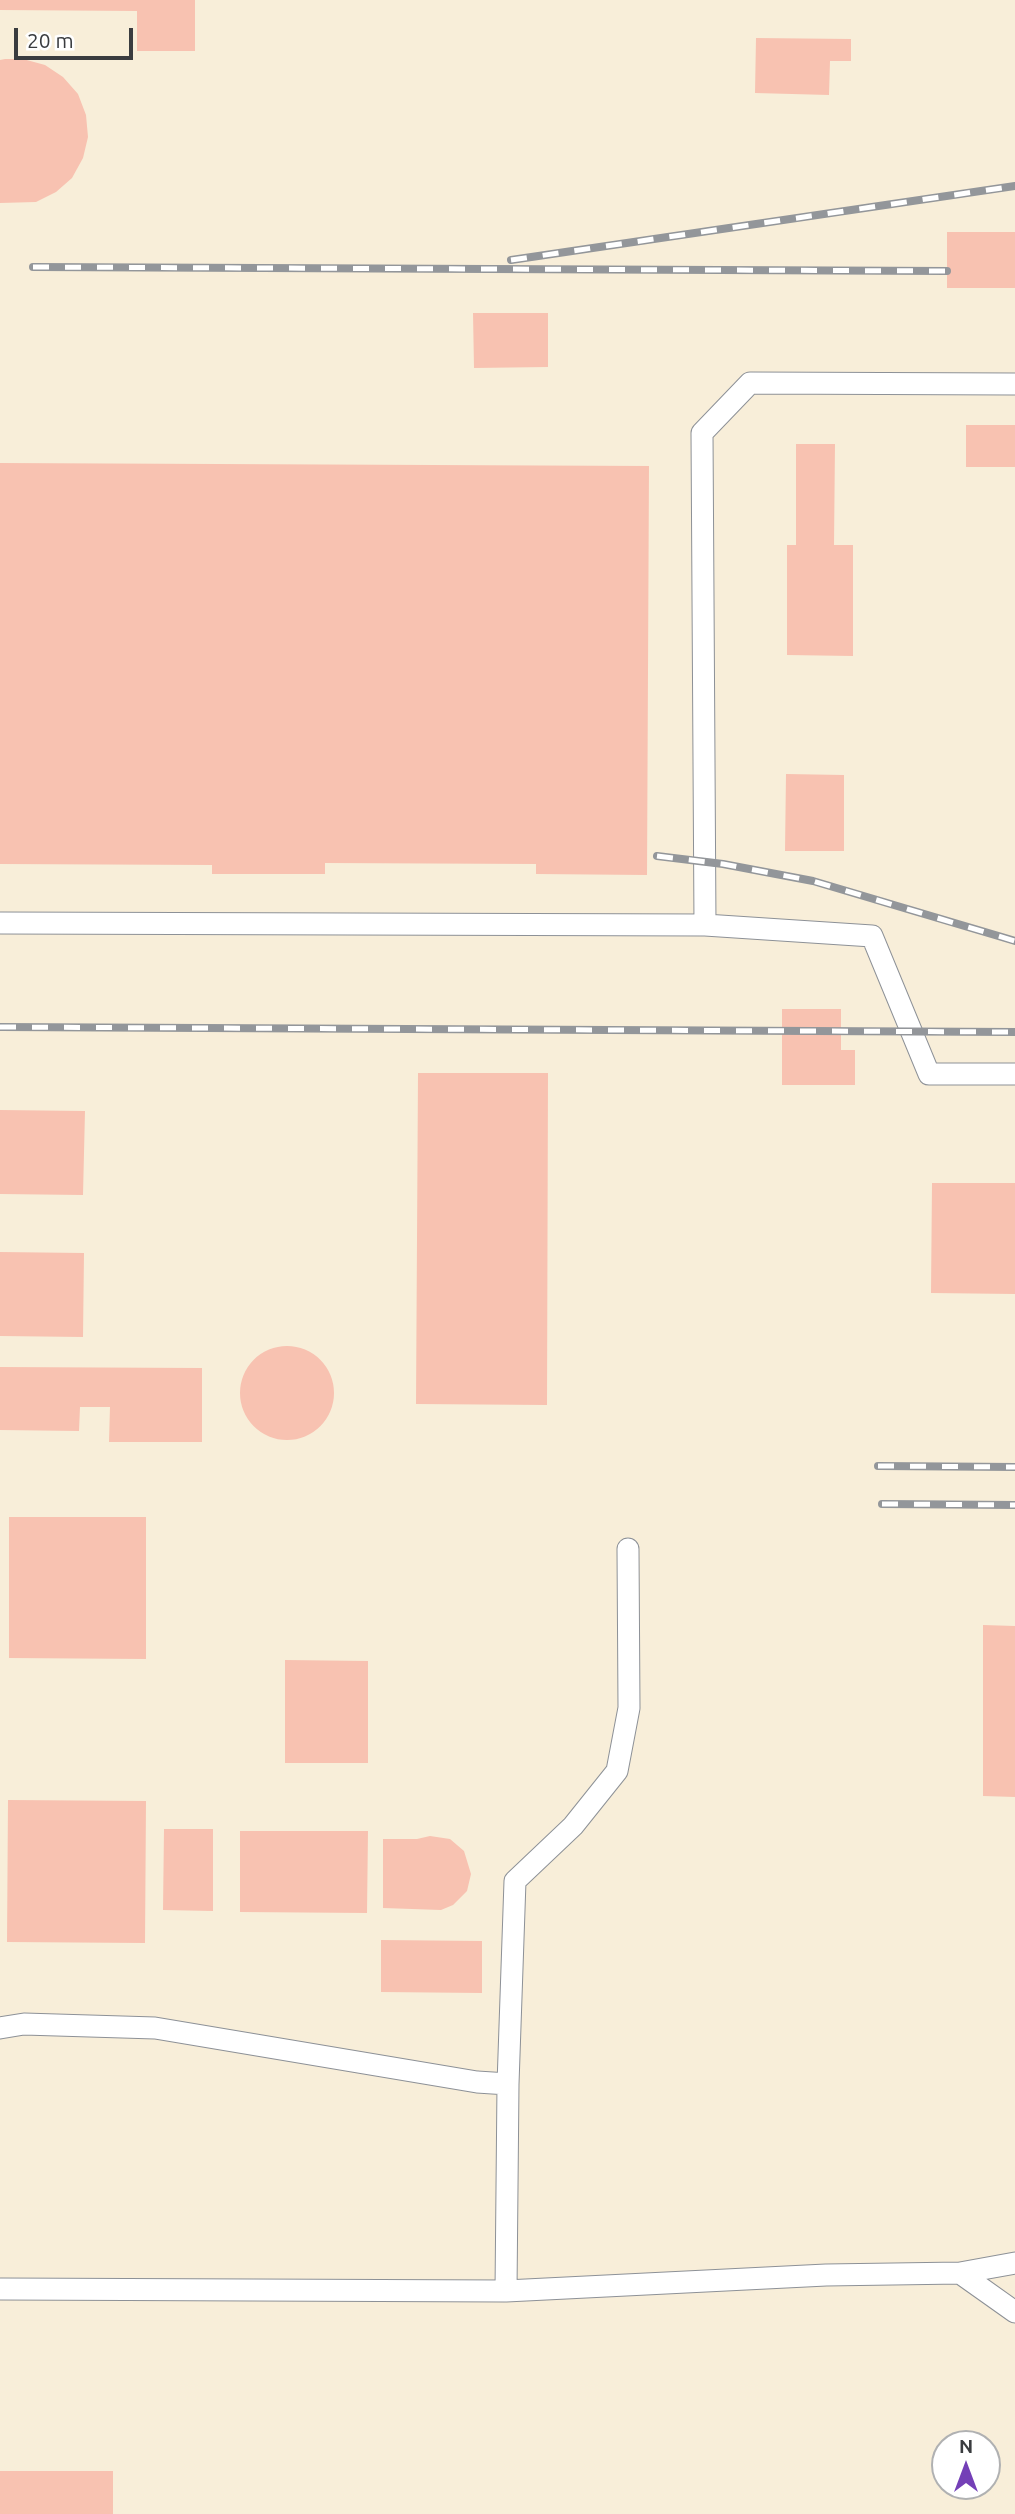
<!DOCTYPE html>
<style>
body{margin:0}
#map{position:relative;width:1015px;height:2514px;overflow:hidden;background:#f6faff;font-family:Ubuntu,sans-serif}
canvas{display:block}
.north{position:absolute;left:931px;top:2430px;width:70px;height:70px;box-sizing:border-box;background:#fff;border:2px solid #b0b1b2;border-radius:50%;rotate:0deg;font-size:19px;font-weight:700;line-height:28px;text-align:center;color:#3a3c3f}
.north::after{content:'';display:block;margin:auto;width:24px;height:32px;background:#7440b7;clip-path:polygon(50% 0,100% 100%,50% 72%,0 100%)}
.scale{position:absolute;left:14px;top:28px;width:119px;height:32px;box-sizing:border-box;border:4px solid #3a3c3f;border-top:0;padding-left:9px;font-size:21px;line-height:24px;white-space:nowrap;color:#3a3c3f;-webkit-text-stroke:5px #fff;paint-order:stroke}
</style>
<div id="map">
<canvas width="1015" height="2514"></canvas>
<div class="north">N</div>
<div class="scale">20 m</div>
</div>
<script>
const ctx = document.querySelector('canvas').getContext('2d');
ctx.lineJoin = 'round';
function fillPath(path, color) { ctx.fillStyle = color; ctx.fill(path, 'evenodd'); }
const toPath = rows => new Path2D(rows.map(r => 'M' + r).join(''));
function trace(path, color, width, dash) { ctx.strokeStyle = color; ctx.lineWidth = width; ctx.lineCap = dash ? 'butt' : 'round'; ctx.setLineDash(dash || []); ctx.stroke(path); }
const industrial = toPath([
 [0,0,1015,0,1015,2514,0,2514],
 [945,2444,987,2444,987,2486,945,2486]
]);
const building = toPath([
 [0,0,195,0,195,51,137,51,137,11,0,10],
 [756,38,851,39,851,61,830,61,829,95,755,93],
 [5,59,23,59,45,65,63,77,78,94,86,115,88,137,83,158,72,178,56,192,36,202,0,203,0,60],
 [947,232,1015,232,1015,288,947,288],
 [473,313,548,313,548,367,474,368],
 [966,425,1015,425,1015,467,966,467],
 [796,444,835,444,834,545,853,545,853,656,787,655,787,545,796,545],
 [0,463,649,466,647,875,536,874,536,864,325,863,325,874,212,874,212,865,0,864],
 [786,774,844,775,844,851,785,851],
 [782,1009,841,1009,841,1050,855,1050,855,1085,782,1085],
 [418,1073,548,1073,547,1405,416,1404],
 [0,1110,85,1111,83,1195,0,1194],
 [932,1183,1015,1183,1015,1294,931,1293],
 [0,1252,84,1253,83,1337,0,1336],
 '240 1393a47 47 0 1 1 94 0a47 47 0 1 1-94 0Z',
 [0,1367,202,1368,202,1442,109,1442,110,1407,80,1407,79,1431,0,1430],
 [9,1517,146,1517,146,1659,9,1658],
 [983,1625,1015,1626,1015,1797,983,1796],
 [285,1660,368,1661,368,1763,285,1763],
 [8,1800,146,1801,145,1943,7,1942],
 [164,1829,213,1829,213,1911,163,1910],
 [240,1831,368,1831,367,1913,240,1912],
 [430,1836,450,1839,464,1851,471,1874,467,1891,453,1905,441,1910,383,1908,383,1839,417,1839],
 [381,1940,482,1941,482,1993,381,1992],
 [0,2471,113,2471,113,2514,0,2514]
]);
const service = toPath([
 [0,923,705,925,872,936,929,1074,1015,1074],
 [705,925,702,433,750,383,1015,384],
 [0,2028,24,2024,155,2028,477,2082,508,2084,506,2291],
 [508,2084,515,1881,573,1826,617,1771,629,1708,628,1549],
 [960,2273,1015,2312],
 [0,2289,506,2291,826,2275,960,2273,1015,2263]
]);
const rail = toPath([
 [511,260,1015,186],
 [33,267,947,271],
 [657,856,723,864,813,881,1015,941],
 [0,1027,1015,1032],
 [878,1466,1015,1467],
 [882,1504,1015,1505]
]);
fillPath(industrial, '#f8eed9');
fillPath(building, '#f8c2b1');
trace(service, '#8d9197', 23);
trace(service, '#fff', 21);
trace(rail, '#93969a', 8);
trace(rail, '#fff', 5, [16]);
</script>
